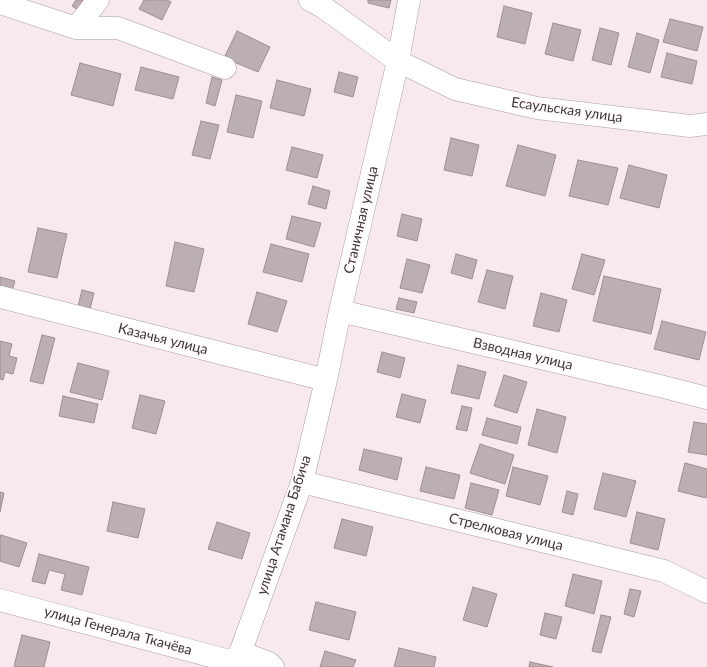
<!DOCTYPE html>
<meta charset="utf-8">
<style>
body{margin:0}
canvas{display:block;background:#f7e9ed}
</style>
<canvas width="707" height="667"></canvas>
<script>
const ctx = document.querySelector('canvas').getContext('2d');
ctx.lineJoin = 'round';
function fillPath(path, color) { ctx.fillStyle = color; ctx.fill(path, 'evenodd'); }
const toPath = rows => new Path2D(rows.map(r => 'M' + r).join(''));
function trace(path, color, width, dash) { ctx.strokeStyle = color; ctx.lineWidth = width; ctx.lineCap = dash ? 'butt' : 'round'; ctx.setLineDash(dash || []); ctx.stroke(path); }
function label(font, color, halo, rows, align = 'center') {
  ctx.font = font + ' Lato,sans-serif'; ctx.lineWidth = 4; ctx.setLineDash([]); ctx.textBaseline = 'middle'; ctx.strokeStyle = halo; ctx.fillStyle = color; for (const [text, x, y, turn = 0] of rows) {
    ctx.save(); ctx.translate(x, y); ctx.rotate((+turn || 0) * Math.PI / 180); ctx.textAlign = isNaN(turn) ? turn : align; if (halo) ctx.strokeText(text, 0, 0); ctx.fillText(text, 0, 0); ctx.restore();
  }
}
const building = toPath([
 [76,0,96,0,85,15,72,6,76,0],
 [144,0,167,0,171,2,162,20,139,9,144,0],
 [368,0,391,0,389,8,368,3,368,0],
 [504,6,532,13,525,44,497,37,504,6],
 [670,19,703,27,697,51,663,42,670,19],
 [553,23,581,30,573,61,545,54,553,23],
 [600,28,619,33,611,65,592,60,600,28],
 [237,31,270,47,258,72,224,58,237,31],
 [637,33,659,40,650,73,628,67,637,33],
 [667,53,697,61,692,84,661,77,667,53],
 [80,63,121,74,113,106,71,95,80,63],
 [141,67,179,77,173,99,135,90,141,67],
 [339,72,358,77,353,97,334,92,339,72],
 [212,77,222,80,215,106,206,103,212,77],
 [277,80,311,89,304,116,270,108,277,80],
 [236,95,262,101,253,138,227,132,236,95],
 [201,121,219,125,210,159,192,155,201,121],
 [451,138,479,145,472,176,444,170,451,138],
 [518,145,556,155,545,196,506,186,518,145],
 [292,147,323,155,317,178,286,170,292,147],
 [578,160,618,168,608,205,569,196,578,160],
 [629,165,667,175,659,208,620,198,629,165],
 [313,186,330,191,326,209,308,204,313,186],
 [402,214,422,219,417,241,397,236,402,214],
 [292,216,321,223,314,247,286,239,292,216],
 [38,228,67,234,57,278,28,272,38,228],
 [175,242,204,249,194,292,166,286,175,242],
 [271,244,309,254,302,282,263,272,271,244],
 [456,254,477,260,472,279,451,273,456,254],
 [582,254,605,260,594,295,572,289,582,254],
 [407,259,430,265,422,293,400,288,407,259],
 [487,270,513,276,505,309,478,302,487,270],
 [604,276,661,289,651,334,593,321,604,276],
 [0,277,15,281,12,291,0,288,0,277],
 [82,290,94,293,89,313,77,310,82,290],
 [257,292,287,301,277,332,248,324,257,292],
 [541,293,567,300,559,332,533,326,541,293],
 [399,298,417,302,414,313,396,309,399,298],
 [662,321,706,332,699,360,654,349,662,321],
 [42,335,55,338,43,384,30,381,42,335],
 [0,341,12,344,9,356,17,358,13,374,5,372,3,380,0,379,0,341],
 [382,352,405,358,400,378,377,372,382,352],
 [78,363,109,371,102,400,70,392,78,363],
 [458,365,486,372,479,399,451,393,458,365],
 [504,375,527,382,517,413,494,406,504,375],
 [402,394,426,400,420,423,396,417,402,394],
 [140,395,165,401,156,434,132,428,140,395],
 [63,396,98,404,94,423,59,416,63,396],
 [462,406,472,408,467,431,456,429,462,406],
 [537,409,566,417,557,453,528,445,537,409],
 [487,418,521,427,517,444,482,435,487,418],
 [694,422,707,424,707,455,688,452,694,422],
 [480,444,514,455,505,484,470,473,480,444],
 [364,449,402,458,397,480,359,470,364,449],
 [685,463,707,469,707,493,706,498,678,491,685,463],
 [426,467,460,475,454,499,420,491,426,467],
 [513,467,548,476,540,505,506,496,513,467],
 [603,473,636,481,626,517,594,509,603,473],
 [471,483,499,490,492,515,465,508,471,483],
 [567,491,578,494,573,515,562,512,567,491],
 [0,492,4,493,0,512,0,492],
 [113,502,145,509,138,538,107,531,113,502],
 [637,512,665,519,658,550,630,543,637,512],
 [342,519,373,527,366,556,334,548,342,519],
 [217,522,250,533,242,559,208,549,217,522],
 [1,535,27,543,19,567,0,561,0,539,1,535],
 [39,554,89,567,82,595,61,590,65,574,49,570,45,584,32,581,39,554],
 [573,574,602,581,594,614,565,606,573,574],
 [473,587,497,594,487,627,463,620,473,587],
 [630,589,641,591,634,617,624,614,630,589],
 [316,602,356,612,349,640,309,630,316,602],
 [545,613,562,617,556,639,540,635,545,613],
 [601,615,611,617,601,653,592,651,601,615],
 [22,635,50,642,44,667,18,667,14,666,22,635],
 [399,648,436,657,434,667,394,667,399,648],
 [325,651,356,660,353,667,320,667,325,651],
 [530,662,553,667,529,667,530,662]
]);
const minor = toPath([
 [310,0,323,7,398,61,455,89,537,108,690,126,707,124],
 [0,3,76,28,118,28,225,68],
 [76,28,98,0],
 [0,297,326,380],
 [340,311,660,386,707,398],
 [302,482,664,571,707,592],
 [0,600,237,663],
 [240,652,269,663,273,667],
 [235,667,302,482,326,380,340,311,398,61,409,0]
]);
const streetNames = [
 ["Есаульская улица",567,110,8],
 ["Станичная улица",361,220,-77],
 ["Казачья улица",163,339,14],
 ["Взводная улица",523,354,13],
 ["улица Атамана Бабича",284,525,-72],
 ["Стрелковая улица",506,532,14],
 ["улица Генерала Ткачёва",118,631,15]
];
fillPath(building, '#bcafb3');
trace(building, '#9d9093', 1);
trace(minor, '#ac9ea2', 23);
trace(minor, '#fff', 22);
label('14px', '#3d3839', '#fff9fb', streetNames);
</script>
